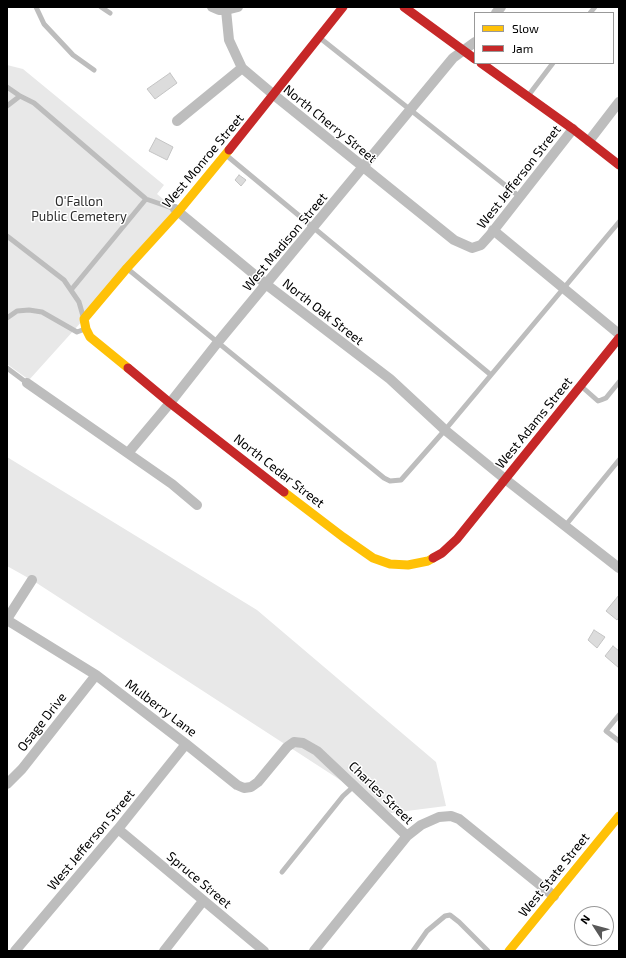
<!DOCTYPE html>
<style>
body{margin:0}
#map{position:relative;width:626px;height:958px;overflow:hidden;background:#fff;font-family:"Exo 2",sans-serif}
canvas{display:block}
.frame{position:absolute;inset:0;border:8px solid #000;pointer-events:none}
.legend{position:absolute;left:474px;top:12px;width:140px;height:52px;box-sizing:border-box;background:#fff;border:1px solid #999;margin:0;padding:5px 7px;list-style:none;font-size:12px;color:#000}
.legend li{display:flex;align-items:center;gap:8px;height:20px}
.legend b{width:20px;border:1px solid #999}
.north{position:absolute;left:574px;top:906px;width:40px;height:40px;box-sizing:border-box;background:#fff;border:1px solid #999;border-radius:50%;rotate:306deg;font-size:11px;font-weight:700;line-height:16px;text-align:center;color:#000}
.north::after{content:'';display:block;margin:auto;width:14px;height:18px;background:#595959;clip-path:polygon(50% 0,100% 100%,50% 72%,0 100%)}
</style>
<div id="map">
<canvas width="626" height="958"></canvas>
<div class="frame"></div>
<ul class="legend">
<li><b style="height:5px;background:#ffc107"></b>Slow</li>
<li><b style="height:5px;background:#c62828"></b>Jam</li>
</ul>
<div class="north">N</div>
</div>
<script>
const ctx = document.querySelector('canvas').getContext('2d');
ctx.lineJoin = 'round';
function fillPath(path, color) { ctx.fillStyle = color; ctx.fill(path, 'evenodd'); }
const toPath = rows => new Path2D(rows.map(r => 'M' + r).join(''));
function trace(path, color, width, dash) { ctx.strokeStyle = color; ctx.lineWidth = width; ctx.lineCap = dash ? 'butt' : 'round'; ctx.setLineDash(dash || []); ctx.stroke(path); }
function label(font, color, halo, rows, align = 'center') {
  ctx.font = font + ' "Exo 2",sans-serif'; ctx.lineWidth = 3; ctx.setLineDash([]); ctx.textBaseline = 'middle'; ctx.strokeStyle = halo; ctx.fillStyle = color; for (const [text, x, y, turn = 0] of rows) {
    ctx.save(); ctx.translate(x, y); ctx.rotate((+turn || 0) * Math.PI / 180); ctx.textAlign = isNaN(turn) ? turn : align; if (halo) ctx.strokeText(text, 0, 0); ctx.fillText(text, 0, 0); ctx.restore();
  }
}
const green = toPath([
 [7,65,23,69,164,185,157,194,175,209,84,319,29,380,7,364],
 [7,457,257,610,436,762,446,806,391,813,32,580,7,566]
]);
const building = toPath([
 [170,73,177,83,155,99,147,89,170,73],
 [156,138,173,147,167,160,149,151,156,138],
 [239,175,246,180,241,186,235,180,239,175],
 [619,595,619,617,617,620,606,611,619,595],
 [594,630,605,637,597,648,588,640,594,630],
 [613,646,619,651,619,668,605,656,613,646]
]);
const lane = toPath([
 [36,7,44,24,73,55,94,70],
 [101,7,110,13],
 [590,13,595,7],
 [320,38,520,197],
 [7,87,20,96],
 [528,96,553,63],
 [7,106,20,96,34,103,146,199,175,209],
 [226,155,491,375],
 [7,236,64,280,79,302,83,316],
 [129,270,384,478,390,481,401,480,445,430,619,222],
 [71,290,146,199],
 [7,318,17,311,29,310,42,312,77,332,85,329],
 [7,368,27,383],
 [581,386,598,401,601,400,606,398,619,382],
 [565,526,619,460],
 [619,715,606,731,619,741],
 [282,872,343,796,354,786],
 [413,951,427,931,445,916,450,915,459,922,488,951]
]);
const street = toPath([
 [212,7,219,10,226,10,238,7],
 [226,10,229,40,242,68,274,95,454,240,472,248,481,245,490,235,573,129],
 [496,13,501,7],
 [177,121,242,68],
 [589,141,619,102],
 [175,209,267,285,390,379,445,430,505,479,619,568],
 [493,230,619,334],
 [27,383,172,484,197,505],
 [128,453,170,403,218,342,453,58,475,42],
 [7,619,32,580],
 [7,620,96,675,186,744,237,785,244,788,251,787,258,782,287,747,294,742,303,743,317,751,407,836],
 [7,784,22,769,96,675],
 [118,829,264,951],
 [15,951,118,829,186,744],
 [164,951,203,901],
 [314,951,407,836,421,825,439,817,451,816,459,819,554,896]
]);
const slow = toPath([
 [128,368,90,337,86,329,84,319,127,268,178,212,229,150],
 [284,492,343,537,373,558,390,564,408,565,428,561,433,558],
 [509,951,619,816]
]);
const jam = toPath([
 [404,7,475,59],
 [481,63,573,129,619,165],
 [229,150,343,7],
 [128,368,170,403,284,492],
 [433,558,442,553,457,539,619,338]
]);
const streetNames = [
 ["North Cherry Street",330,124,39],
 ["West Monroe Street",203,161,-50],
 ["West Jefferson Street",519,177,-52],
 ["West Madison Street",285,242,-50],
 ["North Oak Street",323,312,38],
 ["West Adams Street",534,423,-51],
 ["North Cedar Street",279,471,38],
 ["Mulberry Lane",161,708,37],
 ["Osage Drive",42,722,-52],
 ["Charles Street",381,793,44],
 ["West Jefferson Street",91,840,-50],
 ["West State Street",554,875,-51],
 ["Spruce Street",199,880,40]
];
const parkNames = [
 ["O'Fallon",79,202],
 ["Public Cemetery",79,217]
];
fillPath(green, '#e8e8e8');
fillPath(building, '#dcdcdc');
trace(building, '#c4c4c4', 1);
trace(lane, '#bdbdbd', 5);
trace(street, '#bdbdbd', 10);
trace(slow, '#ffc107', 9);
trace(jam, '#c62828', 9);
label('13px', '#000', '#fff', streetNames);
label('13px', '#2d2d2d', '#fff', parkNames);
</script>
